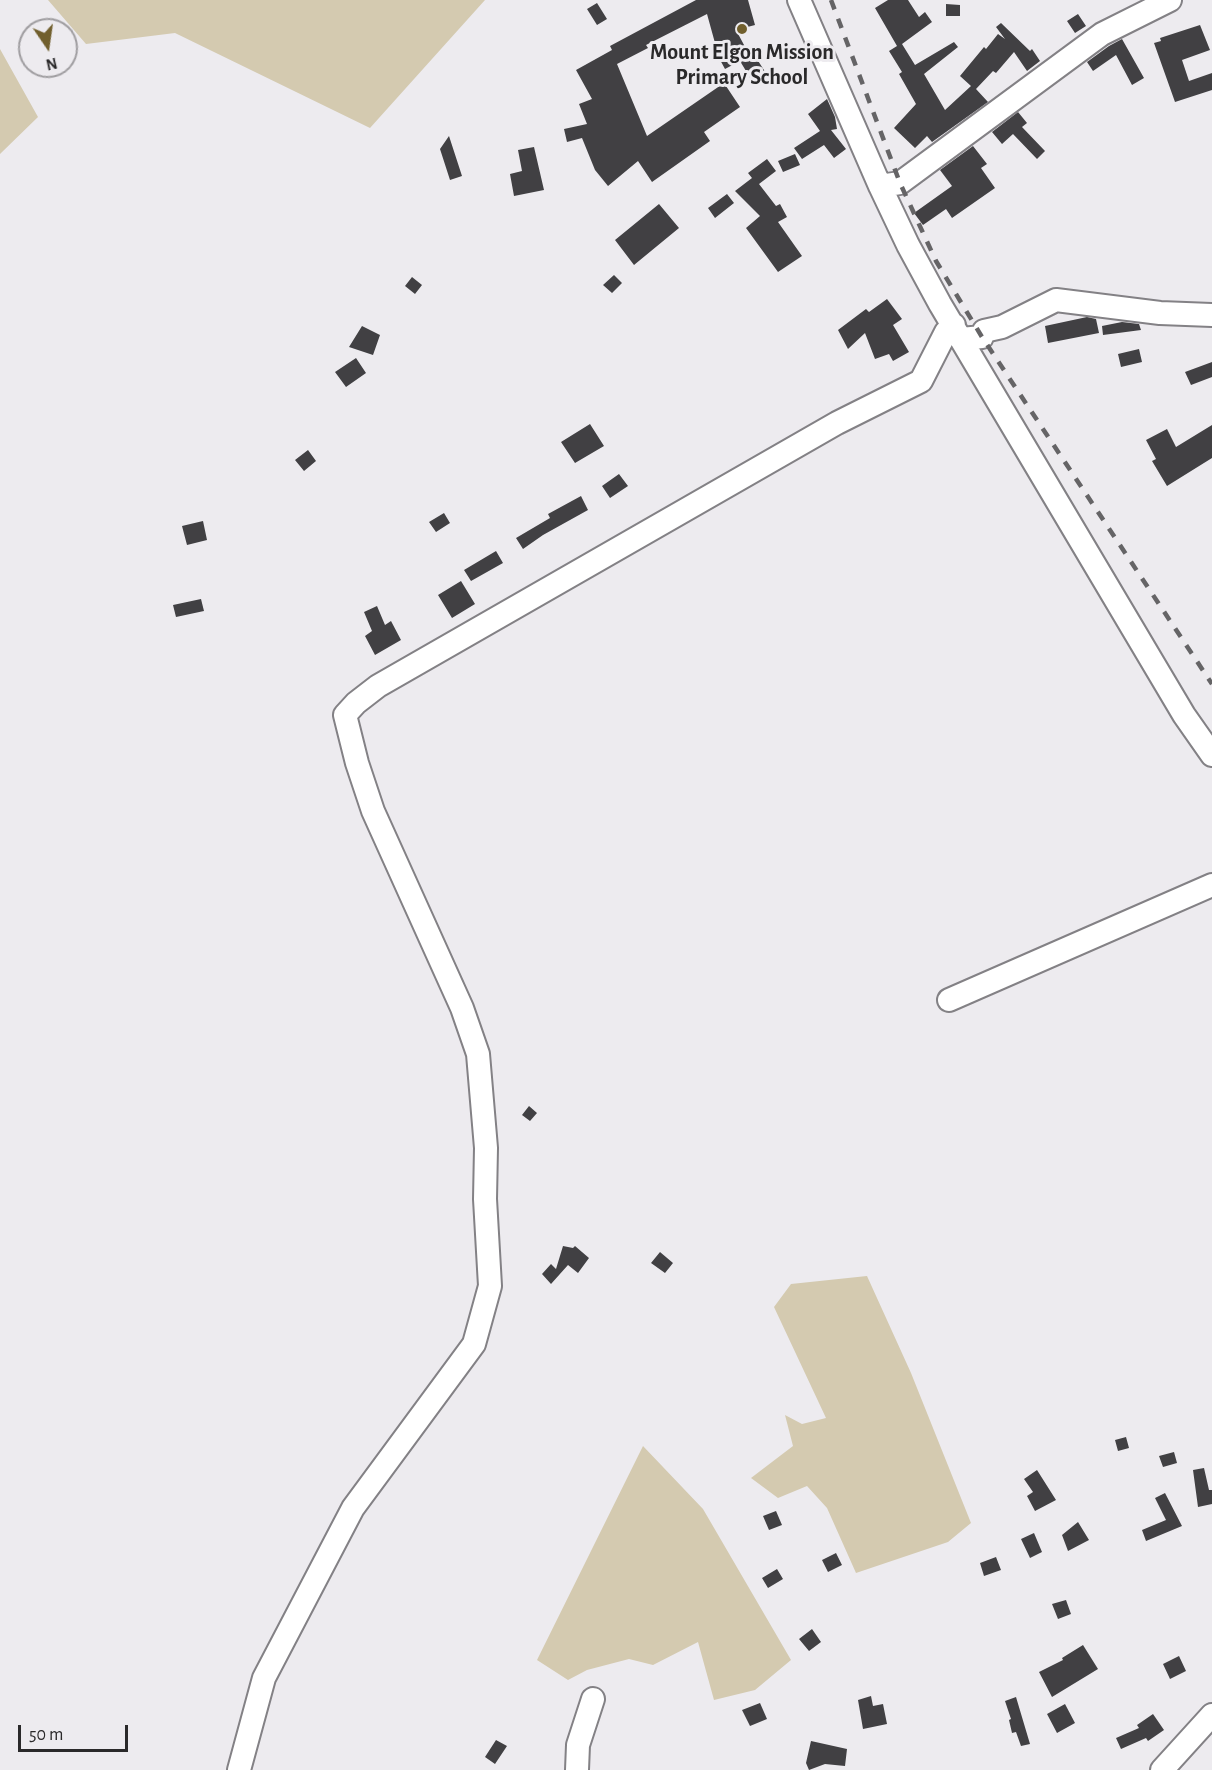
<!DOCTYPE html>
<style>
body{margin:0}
#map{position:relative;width:1212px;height:1770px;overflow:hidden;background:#edebef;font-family:"Alegreya Sans",sans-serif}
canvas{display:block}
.north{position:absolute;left:18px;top:18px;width:60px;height:60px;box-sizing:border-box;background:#edebef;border:2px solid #9f9da0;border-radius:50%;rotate:167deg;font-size:16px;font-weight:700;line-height:24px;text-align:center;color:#2a292a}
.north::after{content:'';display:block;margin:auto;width:21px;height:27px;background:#715f2d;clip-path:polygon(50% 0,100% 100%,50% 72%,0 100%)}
.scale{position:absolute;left:18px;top:1725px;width:110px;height:27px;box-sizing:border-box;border:3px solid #2a292a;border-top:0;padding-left:8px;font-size:18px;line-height:21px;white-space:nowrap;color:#2a292a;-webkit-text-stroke:4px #edebef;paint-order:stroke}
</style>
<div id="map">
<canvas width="1212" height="1770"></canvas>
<div class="north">N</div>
<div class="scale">50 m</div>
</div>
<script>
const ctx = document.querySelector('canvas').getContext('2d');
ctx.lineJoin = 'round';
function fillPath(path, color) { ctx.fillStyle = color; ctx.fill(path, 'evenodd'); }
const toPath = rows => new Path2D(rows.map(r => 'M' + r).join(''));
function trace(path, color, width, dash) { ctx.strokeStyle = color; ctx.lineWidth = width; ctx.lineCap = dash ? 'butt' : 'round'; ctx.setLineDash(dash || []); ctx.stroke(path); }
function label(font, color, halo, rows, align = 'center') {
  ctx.font = font + ' "Alegreya Sans",sans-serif'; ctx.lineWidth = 6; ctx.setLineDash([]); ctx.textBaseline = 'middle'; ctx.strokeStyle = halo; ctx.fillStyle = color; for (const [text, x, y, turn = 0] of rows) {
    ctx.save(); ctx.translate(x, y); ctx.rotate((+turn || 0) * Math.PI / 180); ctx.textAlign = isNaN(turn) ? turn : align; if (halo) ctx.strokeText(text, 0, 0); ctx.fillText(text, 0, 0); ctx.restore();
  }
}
const green = toPath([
 [48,0,485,0,370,128,175,33,86,44],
 [0,49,38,117,0,154],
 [867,1276,911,1373,971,1523,948,1542,856,1573,827,1508,807,1486,778,1498,751,1478,793,1446,785,1415,802,1424,826,1418,774,1307,791,1284],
 [643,1446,703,1509,791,1660,755,1690,714,1700,698,1642,653,1665,629,1659,587,1670,568,1680,537,1660]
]);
const building = toPath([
 [696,0,748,0,755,25,736,30,751,58,755,56,769,78,755,86,740,61,725,69,712,45,715,43,707,14,646,45,648,48,617,64,647,136,724,83,740,107,704,132,710,141,652,182,638,161,608,186,595,170,582,138,567,142,564,129,587,124,579,104,592,99,576,70,612,50,610,46],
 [888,0,908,0,919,17,925,12,932,22,902,44,915,65,954,42,958,47,924,74,945,110,971,86,960,76,984,47,986,49,998,34,1005,39,996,27,1001,23,1030,51,1032,49,1040,61,1027,71,1014,52,996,73,993,71,976,89,988,102,932,142,927,136,915,148,894,128,916,104,899,74,902,72,889,51,897,46,875,8],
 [597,3,607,19,597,25,587,9],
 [946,4,960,5,960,16,946,16],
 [1078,14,1086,26,1075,33,1067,21],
 [1200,25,1210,50,1182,60,1189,81,1212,73,1212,90,1175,102,1154,43,1161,41,1160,38],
 [1122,39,1144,78,1132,85,1116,55,1093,71,1087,62,1109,46],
 [827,99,835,117,837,129,831,130,846,149,834,158,824,145,802,159,794,148,820,131,808,114],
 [1018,112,1027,123,1022,127,1045,151,1037,159,1013,134,1002,144,992,132],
 [449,136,462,176,450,180,440,149],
 [973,146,987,164,981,168,995,188,952,218,946,209,923,225,914,213,952,186,940,170],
 [534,147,544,190,514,196,510,174,522,171,518,150],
 [795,154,800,165,783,172,778,161],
 [767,159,776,171,759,184,776,206,780,204,787,217,778,222,802,256,778,272,746,228,760,216,735,191,752,178,748,173],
 [727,194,734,203,715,218,708,208],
 [659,204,679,228,634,265,615,240],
 [614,275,622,283,612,293,603,285],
 [412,277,422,285,415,294,405,286],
 [887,299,902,319,893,325,909,352,893,361,889,354,875,359,865,333,848,349,838,330,866,309,869,312],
 [1087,317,1096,319,1099,333,1048,343,1045,326],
 [1122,322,1139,324,1141,330,1103,335,1102,326],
 [362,326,380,335,373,355,349,347],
 [1139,349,1142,362,1121,367,1118,354],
 [356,358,366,373,346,387,335,372],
 [1212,362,1212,377,1191,385,1185,372],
 [590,424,604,446,575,463,561,442],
 [1212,425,1212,458,1167,486,1152,461,1156,459,1146,440,1167,429,1176,447],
 [308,450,316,461,304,471,295,460],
 [619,474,628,486,610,498,602,486],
 [581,496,588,510,543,535,523,549,516,538,550,518,548,514],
 [444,513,450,523,436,532,429,522],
 [203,521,207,540,187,545,182,526],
 [496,551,503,563,471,581,464,570],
 [461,581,475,604,452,618,438,595],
 [201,599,204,611,176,617,173,605],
 [377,606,385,625,391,621,401,640,375,655,365,636,372,631,364,612],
 [529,1106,537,1113,530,1121,522,1115],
 [563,1246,573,1248,575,1246,589,1258,578,1273,568,1265,551,1284,542,1274,551,1264,556,1269],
 [660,1252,673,1263,665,1273,651,1263],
 [1126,1437,1129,1448,1118,1451,1115,1440],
 [1174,1452,1177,1463,1163,1467,1159,1456],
 [1204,1468,1209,1490,1212,1490,1212,1504,1198,1507,1193,1470],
 [1037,1470,1056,1500,1035,1511,1027,1496,1033,1492,1024,1479],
 [1165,1493,1182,1526,1146,1541,1142,1530,1166,1520,1155,1498],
 [776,1511,782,1525,769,1530,763,1516],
 [1078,1522,1089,1540,1068,1551,1062,1535],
 [1034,1533,1042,1552,1030,1558,1021,1539],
 [836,1553,842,1565,828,1572,822,1560],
 [996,1557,1001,1570,984,1576,980,1563],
 [777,1569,783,1579,768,1588,762,1578],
 [1066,1600,1071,1614,1058,1619,1052,1604],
 [812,1629,821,1642,809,1651,799,1639],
 [1083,1645,1098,1669,1052,1697,1039,1672,1063,1660,1062,1658],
 [1179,1656,1186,1671,1170,1679,1163,1664],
 [871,1696,873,1706,883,1704,887,1724,863,1729,858,1700],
 [1016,1697,1030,1744,1021,1746,1016,1732,1012,1733,1009,1720,1011,1719,1005,1701],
 [760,1703,767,1719,750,1726,742,1710],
 [1065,1704,1075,1723,1057,1733,1047,1714],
 [1153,1714,1164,1730,1148,1741,1146,1738,1121,1749,1116,1738,1139,1728,1137,1725],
 [496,1740,507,1746,495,1764,485,1757],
 [811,1741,847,1749,845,1766,825,1764,809,1770,806,1763]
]);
const minor = toPath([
 [799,0,880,186,908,245,940,304,1184,715,1212,755],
 [880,186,900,183,1102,34,1170,0],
 [961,339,982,337,984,331,1002,327,1056,300,1160,313,1212,315],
 [949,1000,1212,885],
 [239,1770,264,1678,353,1508,474,1344,490,1286,485,1199,486,1148,478,1054,462,1008,373,811,357,763,345,715,356,703,378,686,837,423,921,381,946,332,954,325],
 [577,1770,578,1745,593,1699],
 [1162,1770,1212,1715]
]);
const rail = toPath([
 [831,0,900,183,936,261,982,337,1212,684]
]);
const markers = [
 [742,29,6,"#715f2d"]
];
const poiNames = [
 ["Mount Elgon Mission",742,52],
 ["Primary School",742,77]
];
fillPath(green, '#d4cab0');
fillPath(building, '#414043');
trace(minor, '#838185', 26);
trace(minor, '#fff', 22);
trace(rail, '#656466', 4.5, [10, 10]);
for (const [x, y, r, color] of markers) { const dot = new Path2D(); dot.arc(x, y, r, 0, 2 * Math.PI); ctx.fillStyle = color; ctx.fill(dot); trace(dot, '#edebef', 2); }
label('bold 22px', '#2a292a', '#edebef', poiNames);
</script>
